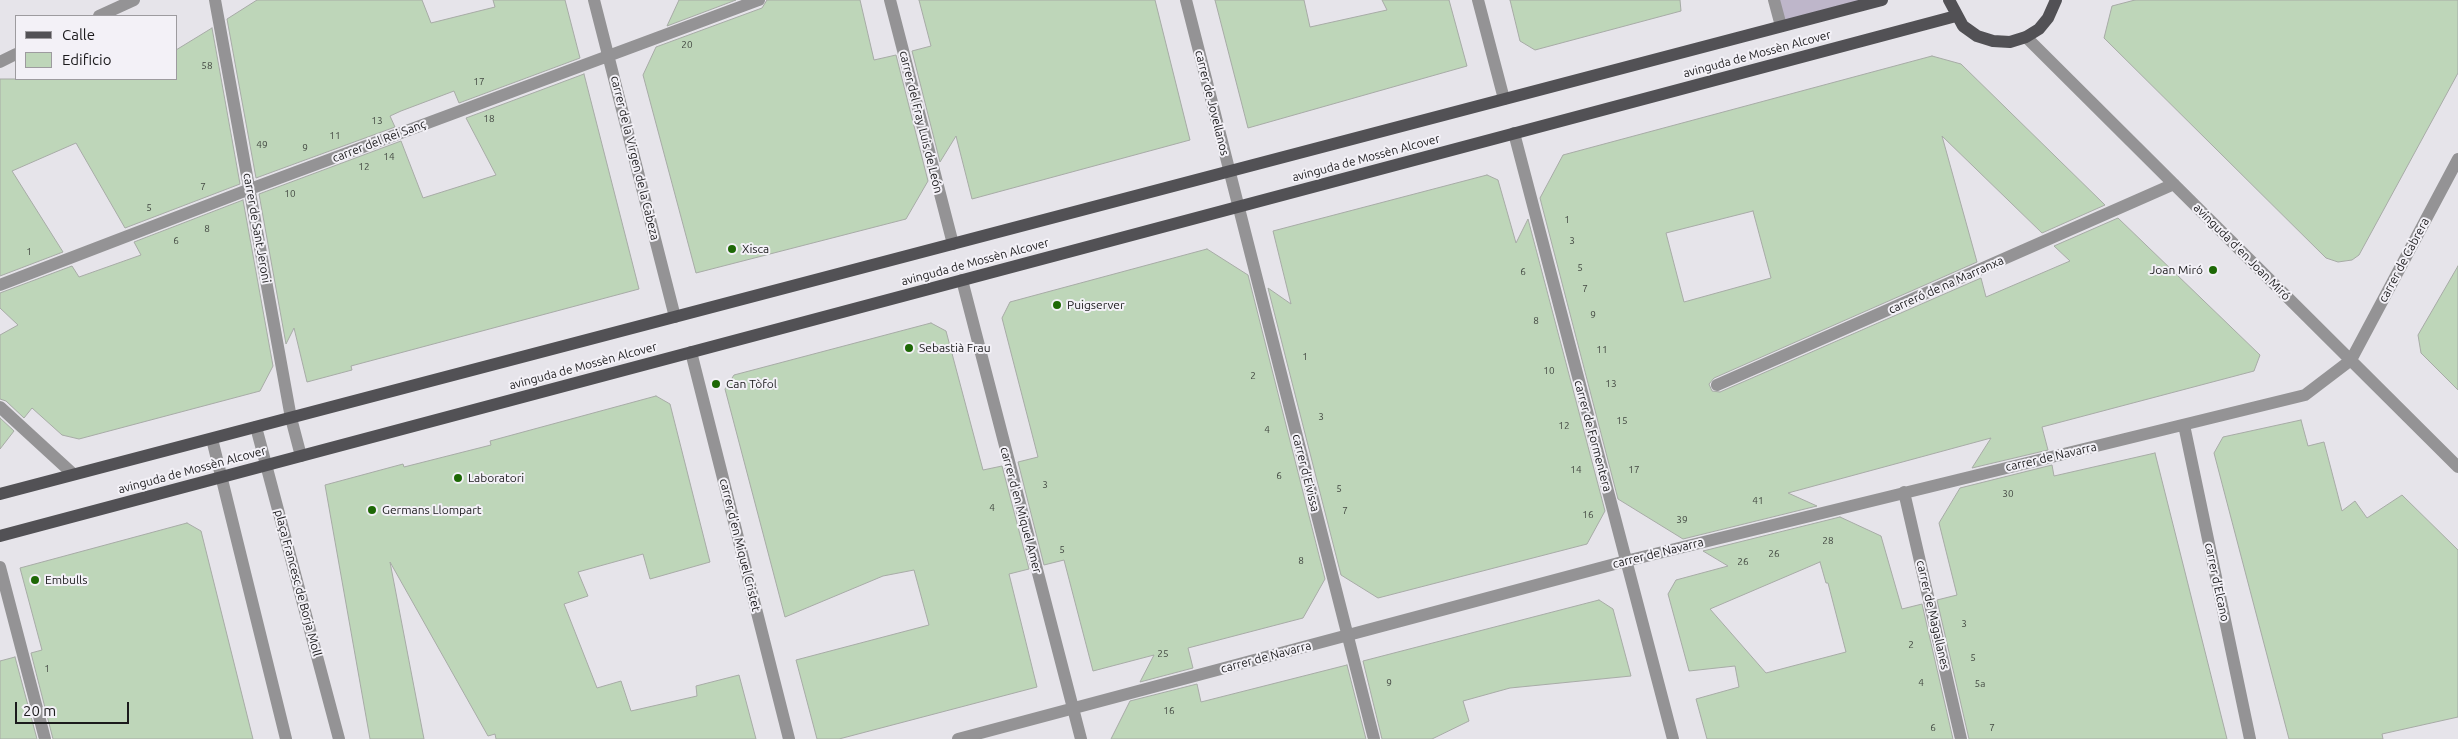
<!DOCTYPE html>
<meta charset="utf-8">
<style>
body{margin:0}
#map{position:relative;width:2458px;height:739px;overflow:hidden;background:#e6e4ea;font-family:Ubuntu,sans-serif}
canvas{display:block}
.legend{position:absolute;left:15px;top:15px;width:162px;height:65px;box-sizing:border-box;background:#f3f1f7;border:1px solid #9d9b9f;margin:0;padding:6px 9px;list-style:none;font-size:15px;color:#1b1a1c}
.legend li{display:flex;align-items:center;gap:10px;height:25px}
.legend b{width:25px;border:1px solid #9d9b9f}
.scale{position:absolute;left:15px;top:702px;width:114px;height:22px;box-sizing:border-box;border:2px solid #1b1a1c;border-top:0;padding-left:6px;font-size:15px;line-height:18px;white-space:nowrap;color:#1b1a1c;-webkit-text-stroke:4px #f3f1f7;paint-order:stroke}
</style>
<div id="map">
<canvas width="2458" height="739"></canvas>
<ul class="legend">
<li><b style="height:6px;background:#525155"></b>Calle</li>
<li><b style="height:14px;background:#bed6b9"></b>Edificio</li>
</ul>
<div class="scale">20 m</div>
</div>
<script>
const ctx = document.querySelector('canvas').getContext('2d');
ctx.lineJoin = 'round';
function fillPath(path, color) { ctx.fillStyle = color; ctx.fill(path, 'evenodd'); }
const toPath = rows => new Path2D(rows.map(r => 'M' + r).join(''));
function trace(path, color, width, dash) { ctx.strokeStyle = color; ctx.lineWidth = width; ctx.lineCap = dash ? 'butt' : 'round'; ctx.setLineDash(dash || []); ctx.stroke(path); }
function label(font, color, halo, rows, align = 'center') {
  ctx.font = font + ' Ubuntu,sans-serif'; ctx.lineWidth = 4; ctx.setLineDash([]); ctx.textBaseline = 'middle'; ctx.strokeStyle = halo; ctx.fillStyle = color; for (const [text, x, y, turn = 0] of rows) {
    ctx.save(); ctx.translate(x, y); ctx.rotate((+turn || 0) * Math.PI / 180); ctx.textAlign = isNaN(turn) ? turn : align; if (halo) ctx.strokeText(text, 0, 0); ctx.fillText(text, 0, 0); ctx.restore();
  }
}
const green = toPath([
 [1774,0,1882,0,1781,26]
]);
const building = toPath([
 [257,0,422,0,431,23,495,7,493,0,565,0,580,58,459,103,454,91,401,111,390,116,395,127,256,178,227,19,257,0],
 [679,0,736,0,667,26,679,0],
 [767,0,860,0,874,60,896,55,928,181,906,219,696,273,643,75,656,47,762,8,767,0],
 [919,0,1155,0,1190,140,972,199,956,136,940,162,912,51,931,46,919,0],
 [1215,0,1304,0,1310,27,1387,10,1382,0,1449,0,1467,66,1248,128,1215,0],
 [1510,0,1680,0,1681,11,1535,50,1520,41,1510,0],
 [2135,0,2458,0,2458,73,2359,255,2352,260,2338,262,2326,258,2104,38,2112,6,2135,0],
 [212,28,240,184,125,228,76,143,12,171,63,252,0,276,0,79,176,79,176,50,212,28],
 [1932,56,1961,64,2105,205,2042,233,1942,136,1977,262,1714,378,1709,384,1712,391,1720,392,1981,278,1986,297,2070,261,2054,246,2118,218,2260,355,2254,371,2042,427,2048,450,1972,468,1991,438,1788,493,1817,506,1683,539,1618,499,1540,198,1563,155,1932,56],
 [1753,211,1771,278,1684,302,1666,233,1753,211],
 [584,74,639,289,396,354,351,366,352,370,307,382,294,328,286,344,259,194,401,141,423,198,496,175,466,118,584,74],
 [1487,175,1498,180,1516,243,1528,219,1605,511,1587,544,1378,598,1341,575,1268,288,1291,304,1273,231,1487,175],
 [243,200,273,366,260,391,79,439,62,435,32,408,24,418,6,401,0,399,0,335,18,325,0,308,0,293,72,266,79,277,141,255,134,242,243,200],
 [1207,249,1248,275,1325,579,1303,618,1188,648,1193,668,1140,682,1154,655,1093,671,1064,560,1044,565,1018,462,1038,457,1002,318,1010,302,1207,249],
 [2458,266,2458,390,2421,353,2418,335,2458,266],
 [931,323,946,331,983,470,1002,466,1029,569,1009,574,1037,687,839,739,817,739,796,660,929,625,914,570,883,576,785,617,725,389,734,375,931,323],
 [656,396,670,404,710,562,650,579,643,554,578,572,588,596,564,604,597,688,621,681,631,711,697,696,696,686,739,675,756,739,496,739,495,734,488,736,390,562,424,739,370,739,325,485,403,464,404,467,491,445,490,441,656,396],
 [0,418,14,431,0,449,0,418],
 [2301,420,2308,446,2324,442,2342,511,2355,501,2367,518,2402,495,2458,550,2458,717,2382,734,2383,739,2289,739,2214,453,2223,437,2301,420],
 [2155,453,2227,739,1969,739,1937,600,1957,595,1939,523,1960,488,2052,465,2054,476,2155,453],
 [1840,517,1881,536,1902,609,1922,604,1953,739,1707,739,1696,699,1739,687,1735,666,1689,671,1668,594,1676,580,1728,566,1703,551,1840,517],
 [1820,562,1826,583,1828,583,1846,652,1766,673,1710,609,1820,562],
 [187,523,201,531,253,739,53,739,31,653,42,650,20,568,187,523],
 [1599,600,1613,609,1631,676,1510,688,1463,701,1469,721,1432,739,1382,739,1363,661,1599,600],
 [15,657,37,739,0,739,0,661,15,657],
 [1347,665,1366,739,1111,739,1130,701,1197,684,1201,702,1347,665]
]);
const minor = toPath([
 [215,0,291,418,301,456],
 [594,0,675,317],
 [890,0,953,244],
 [1186,0,1374,739],
 [1478,0,1504,99],
 [1774,0,1781,26],
 [99,16,134,0],
 [2026,37,2458,467],
 [0,62,16,54],
 [1514,133,1673,739],
 [962,280,1081,739],
 [0,285,250,189,759,0],
 [691,352,789,739],
 [1717,385,2174,184],
 [0,407,73,474],
 [2184,425,2250,739],
 [256,427,339,739],
 [212,439,286,739],
 [1904,492,1961,739],
 [0,567,45,739],
 [958,739,1626,561,2305,395,2351,360,2458,159]
]);
const major = toPath([
 [1949,0,1963,26,1977,36,1993,41,2010,42,2026,37,2039,29,2048,18,2056,0],
 [0,494,1882,0],
 [0,536,1956,16]
]);
const markers = [
 [732,249,5,"#1d6805"],
 [2213,270,5,"#1d6805"],
 [1057,305,5,"#1d6805"],
 [909,348,5,"#1d6805"],
 [716,384,5,"#1d6805"],
 [458,478,5,"#1d6805"],
 [372,510,5,"#1d6805"],
 [35,580,5,"#1d6805"]
];
const numberNames = [
 ["20",687,45],
 ["58",207,66],
 ["17",479,82],
 ["18",489,119],
 ["13",377,121],
 ["11",335,136],
 ["49",262,145],
 ["9",305,148],
 ["14",389,157],
 ["12",364,167],
 ["7",203,187],
 ["10",290,194],
 ["5",149,208],
 ["1",1567,220],
 ["8",207,229],
 ["6",176,241],
 ["3",1572,241],
 ["1",29,252],
 ["5",1580,268],
 ["6",1523,272],
 ["7",1585,289],
 ["9",1593,315],
 ["8",1536,321],
 ["11",1602,350],
 ["1",1305,357],
 ["10",1549,371],
 ["2",1253,376],
 ["13",1611,384],
 ["3",1321,417],
 ["15",1622,421],
 ["12",1564,426],
 ["4",1267,430],
 ["14",1576,470],
 ["17",1634,470],
 ["6",1279,476],
 ["3",1045,485],
 ["5",1339,489],
 ["30",2008,494],
 ["41",1758,501],
 ["4",992,508],
 ["7",1345,511],
 ["16",1588,515],
 ["39",1682,520],
 ["28",1828,541],
 ["5",1062,550],
 ["26",1774,554],
 ["8",1301,561],
 ["26",1743,562],
 ["3",1964,624],
 ["2",1911,645],
 ["25",1163,654],
 ["5",1973,658],
 ["1",47,669],
 ["9",1389,683],
 ["4",1921,683],
 ["5a",1980,684],
 ["16",1169,711],
 ["6",1933,728],
 ["7",1992,728]
];
const streetNames = [
 ["avinguda de Mossèn Alcover",1757,54,-15],
 ["carrer de Jovellanos",1212,103,76],
 ["carrer del Fray Luis de León",921,122,76],
 ["carrer del Rei Sanç",379,141,-21],
 ["carrer de la Virgen de la Cabeza",635,158,76],
 ["avinguda de Mossèn Alcover",1366,158,-15],
 ["carrer de Sant Jeroni",257,228,80],
 ["avinguda d'en Joan Miró",2242,252,45],
 ["carrer de Cabrera",2404,260,-62],
 ["avinguda de Mossèn Alcover",975,262,-15],
 ["carreró de na Marranxa",1946,285,-24],
 ["avinguda de Mossèn Alcover",583,366,-15],
 ["carrer de Formentera",1593,436,75],
 ["carrer de Navarra",2051,457,-13],
 ["avinguda de Mossèn Alcover",192,470,-15],
 ["carrer d'Eivissa",1306,473,76],
 ["carrer d'en Miquel Amer",1021,510,75],
 ["carrer d'en Miquel Cristet",740,545,76],
 ["carrer de Navarra",1658,553,-14],
 ["carrer d'Elcano",2217,582,78],
 ["plaça Francesc de Borja Moll",298,583,75],
 ["carrer de Magallanes",1933,615,77],
 ["carrer de Navarra",1266,657,-15]
];
const poiNames = [
 ["Xisca",742,249],
 ["Joan Miró",2203,270,"right"],
 ["Puigserver",1067,305],
 ["Sebastià Frau",919,348],
 ["Can Tòfol",726,384],
 ["Laboratori",468,478],
 ["Germans Llompart",382,510],
 ["Embulls",45,580]
];
fillPath(green, '#beb6ca');
fillPath(building, '#bed6b9');
trace(building, '#a7aba6', 1);
trace(minor, '#949395', 12);
trace(major, '#525155', 12);
for (const [x, y, r, color] of markers) { const dot = new Path2D(); dot.arc(x, y, r, 0, 2 * Math.PI); ctx.fillStyle = color; ctx.fill(dot); trace(dot, '#f3f1f7', 2); }
label('10px', '#444943', null, numberNames);
label('12px', '#1b1a1c', '#f3f1f7', streetNames);
label('12px', '#1b1a1c', '#f3f1f7', poiNames, 'left');
</script>
